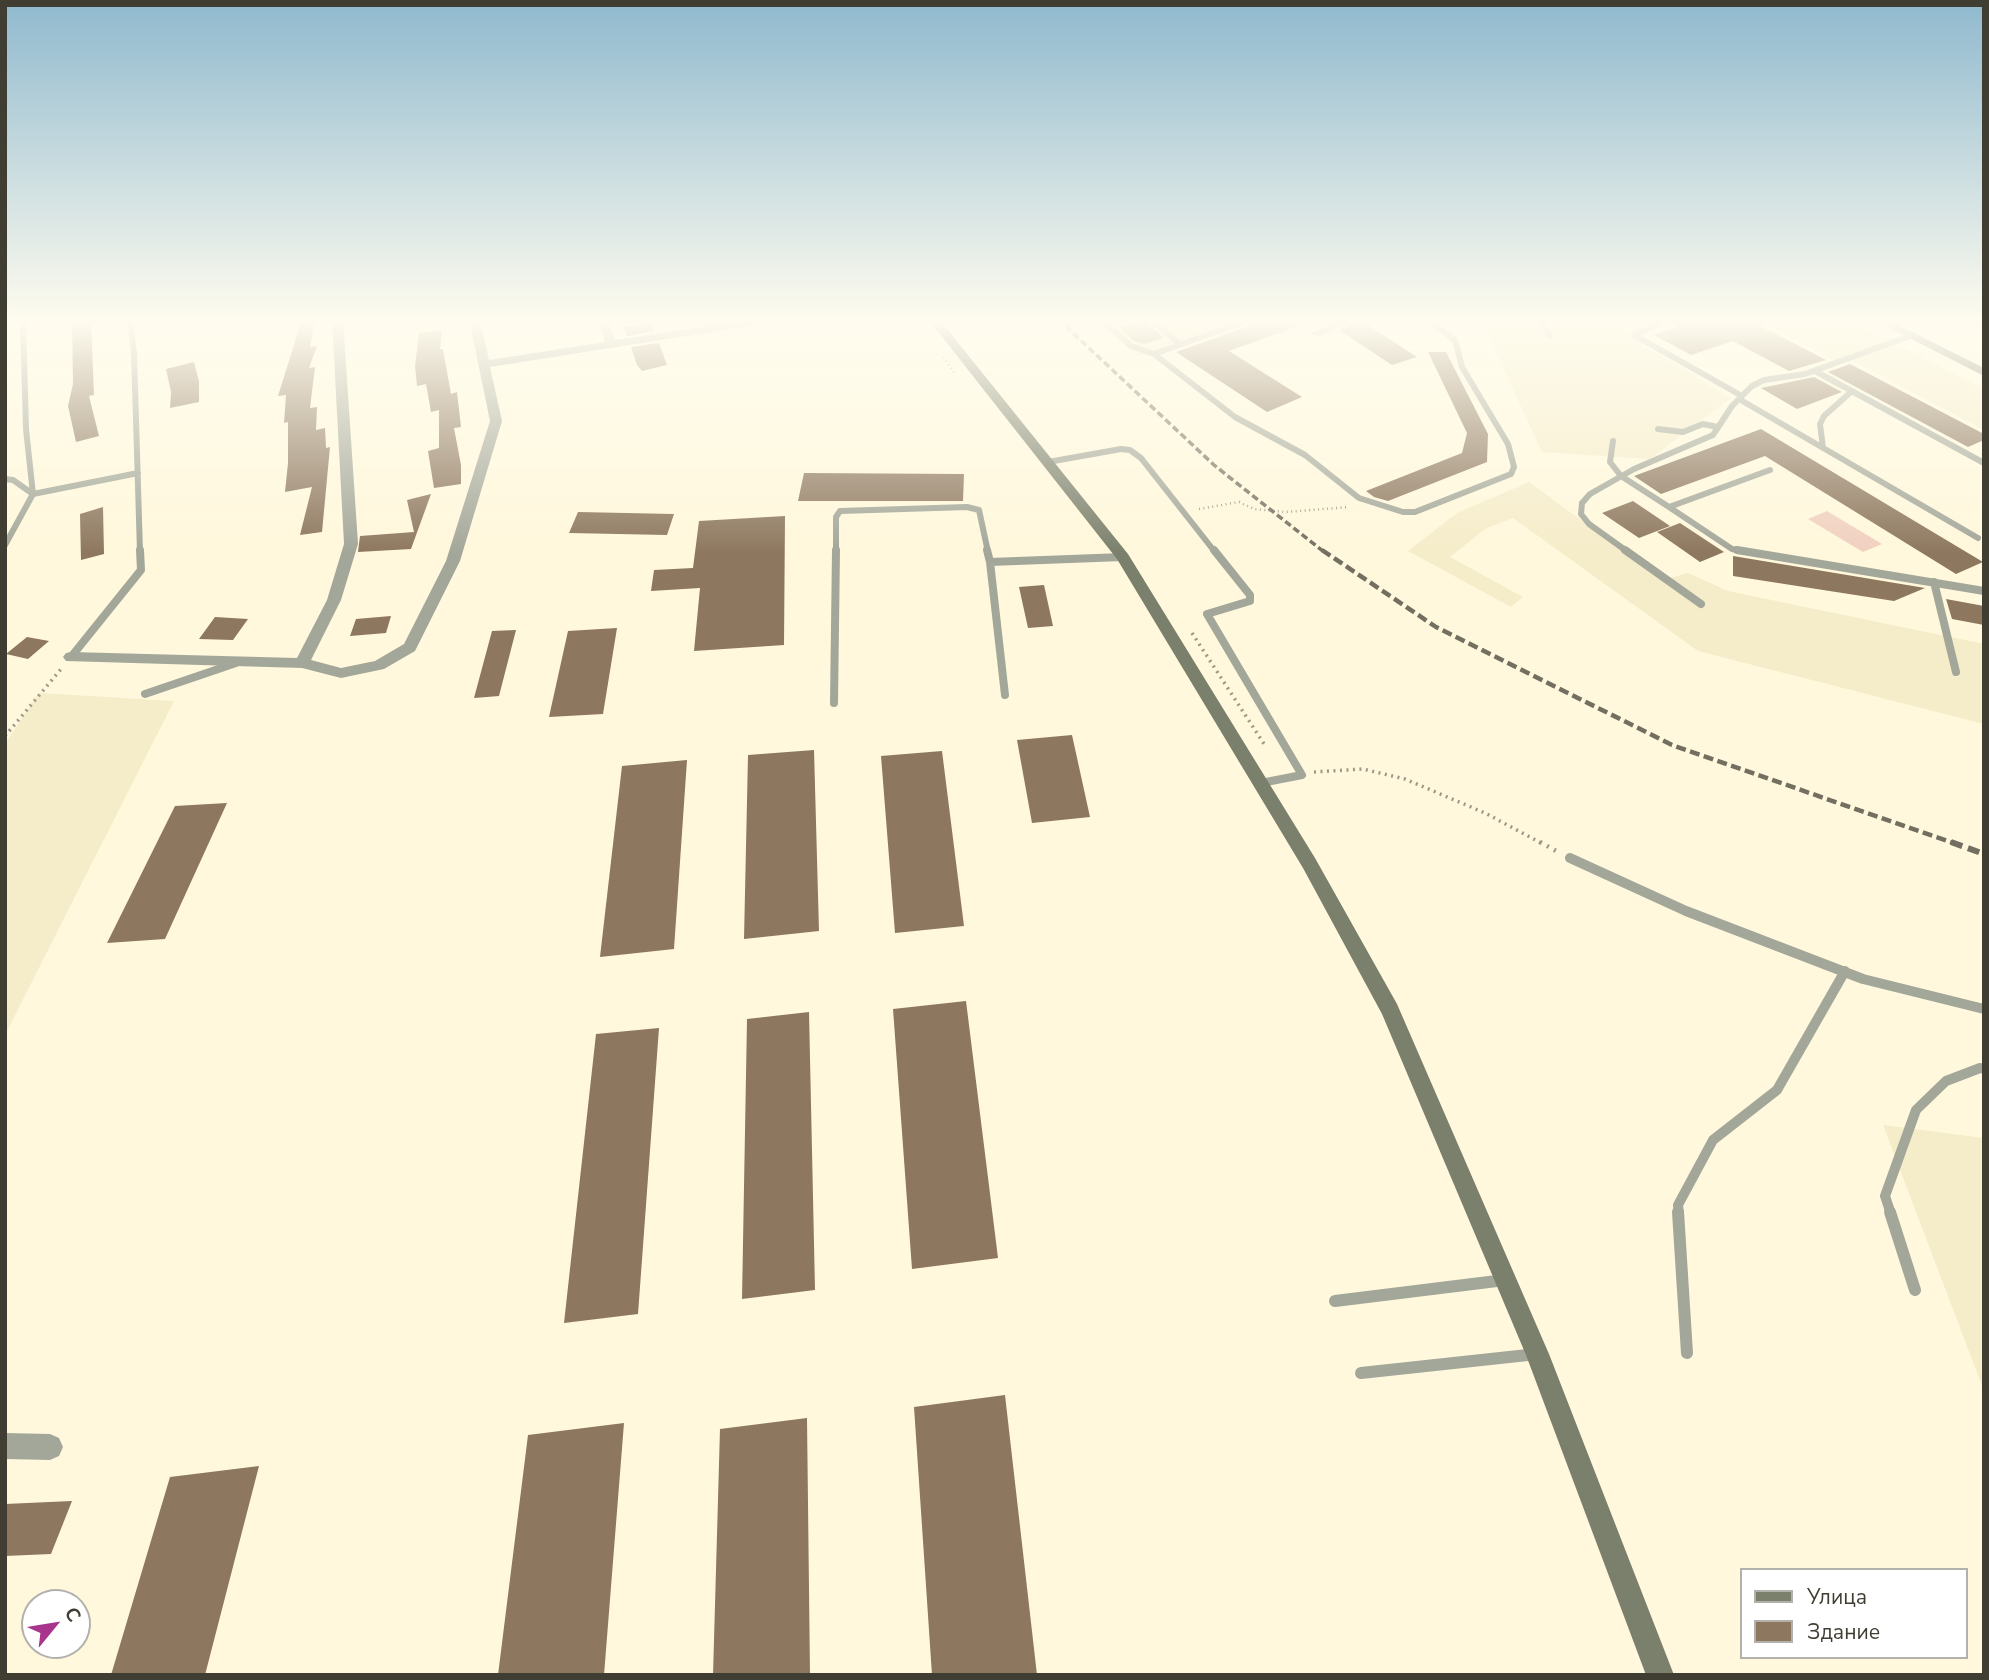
<!DOCTYPE html>
<meta charset="utf-8">
<style>
body{margin:0}
#map{position:relative;width:1989px;height:1680px;overflow:hidden;background:#fff8dc;font-family:"Nunito Sans",sans-serif}
canvas{display:block}
.frame{position:absolute;inset:0;border:7px solid #403d32;pointer-events:none}
.legend{position:absolute;left:1740px;top:1568px;width:228px;height:91px;box-sizing:border-box;background:#fff;border:2px solid #b3b1ad;margin:0;padding:9px 12px;list-style:none;font-size:21px;color:#403d32}
.legend li{display:flex;align-items:center;gap:14px;height:35px}
.legend b{width:35px;border:2px solid #b3b1ad}
.north{position:absolute;left:21px;top:1589px;width:70px;height:70px;box-sizing:border-box;background:#fff;border:2px solid #b3b1ad;border-radius:50%;rotate:60deg;font-size:19px;font-weight:700;line-height:28px;text-align:center;color:#403d32}
.north::after{content:'';display:block;margin:auto;width:24px;height:32px;background:#a9348c;clip-path:polygon(50% 0,100% 100%,50% 72%,0 100%)}
</style>
<div id="map">
<canvas width="1989" height="1680"></canvas>
<div class="frame"></div>
<ul class="legend">
<li><b style="height:9px;background:#7b806c"></b>Улица</li>
<li><b style="height:19px;background:#8d775e"></b>Здание</li>
</ul>
<div class="north">С</div>
</div>
<script>
const ctx = document.querySelector('canvas').getContext('2d');
ctx.lineJoin = 'round';
function fillPath(path, color) { ctx.fillStyle = color; ctx.fill(path, 'evenodd'); }
const toPath = rows => new Path2D(rows.map(r => 'M' + r).join(''));
function trace(path, color, width, dash) { ctx.strokeStyle = color; ctx.lineWidth = width; ctx.lineCap = dash ? 'butt' : 'round'; ctx.setLineDash(dash || []); ctx.stroke(path); }
const built = toPath([
 [1095,319,1228,319,1235,324,1137,356],
 [1480,319,1612,319,1639,343,1731,398,1650,459,1542,452],
 [1756,319,1846,319,1984,389,1984,430,1849,359,1839,363],
 [1529,482,1663,580,1688,573,1728,591,1984,644,1984,724,1698,651,1513,518,1485,529,1450,557,1523,597,1511,607,1408,551,1457,513],
 [39,693,174,701,5,1035,5,744],
 [1883,1125,1984,1138,1984,1391]
]);
const green = toPath([
 [1827,511,1882,544,1863,552,1808,519]
]);
const building = toPath([
 [72,319,91,319,94,395,89,396,99,436,76,442,68,406,73,384],
 [302,319,315,319,310,347,317,346,309,368,315,367,310,408,317,407,316,430,325,428,326,448,330,447,322,532,300,535,312,487,285,492,288,463,288,422,284,423,286,395,278,396],
 [1261,319,1311,319,1311,321,1229,351,1302,397,1267,412,1176,352,1254,324],
 [1667,319,1747,319,1826,360,1789,371,1733,341,1691,355,1654,335,1678,327],
 [1142,320,1149,325,1164,338,1144,344,1134,341,1119,327],
 [1360,320,1417,357,1392,365,1339,330],
 [651,322,654,331,627,336,624,327],
 [442,330,440,349,443,349,451,394,457,392,461,427,454,428,461,465,461,484,434,488,428,451,439,448,439,410,431,412,426,384,417,386,415,366,419,333],
 [659,343,667,365,642,371,637,365,631,347],
 [1428,352,1446,352,1488,434,1487,462,1388,501,1374,497,1366,491,1462,453,1467,433],
 [194,362,199,381,199,402,170,408,171,392,166,369],
 [1850,364,1984,434,1984,440,1968,447,1828,372],
 [1814,377,1842,392,1797,409,1761,388],
 [1761,429,1983,562,1956,574,1765,456,1661,494,1634,476],
 [804,473,964,474,963,501,798,501],
 [431,494,411,549,358,552,360,536,414,532,407,500],
 [1633,501,1670,526,1639,538,1602,513],
 [103,507,104,554,81,560,80,514],
 [578,512,674,514,667,535,569,533],
 [785,516,784,645,694,651,700,588,651,591,654,570,693,568,699,521],
 [1680,523,1724,552,1700,562,1657,532],
 [1733,556,1925,588,1894,601,1733,576],
 [1044,585,1053,626,1028,628,1019,587],
 [1946,599,1984,606,1984,625,1952,619],
 [391,616,386,633,350,636,356,619],
 [215,617,248,619,233,640,199,639],
 [617,628,603,714,549,717,568,631],
 [516,630,499,696,474,698,492,631],
 [27,637,49,641,28,659,6,654],
 [1072,735,1090,817,1032,823,1017,740],
 [814,750,819,931,744,939,748,755],
 [942,751,964,926,895,933,881,756],
 [687,760,674,949,600,957,622,766],
 [227,803,165,939,107,943,175,806],
 [966,1001,998,1258,912,1269,893,1009],
 [809,1012,815,1290,742,1299,747,1019],
 [659,1028,638,1314,564,1323,596,1034],
 [1005,1395,1037,1675,932,1675,914,1407],
 [807,1418,810,1675,713,1675,720,1429],
 [624,1423,604,1675,498,1675,528,1435],
 [259,1466,205,1675,111,1675,170,1477],
 [72,1501,51,1554,5,1556,5,1504]
]);
const pathFar2 = toPath([
 [943,357,955,374],
 [1199,509,1239,502,1254,509,1286,512,1349,507]
]);
const pathFar1 = toPath([
 [1192,633,1266,747],
 [5,736,62,668],
 [1314,772,1363,769,1405,779,1485,813,1543,844]
]);
const path = toPath([
 [1540,842,1558,852]
]);
const laneFar3 = toPath([
 [130,319,134,353,140,552],
 [1102,319,1131,346,1154,354,1235,417,1305,455,1359,498,1403,512,1415,512,1511,474,1514,467,1508,444,1462,367,1455,340,1427,319],
 [1150,319,1180,344],
 [1540,319,1550,336],
 [1657,319,1662,322,1634,335,1742,396],
 [1154,354,1252,319],
 [1815,371,1984,463],
 [1739,399,1978,538],
 [1658,429,1683,432,1703,424,1718,427],
 [1613,441,1610,462,1621,476,1669,507],
 [1823,448,1820,424,1824,416,1852,391],
 [1048,462,1121,449,1130,450,1141,458,1215,552],
 [5,479,13,480,33,494,138,473],
 [5,545,33,494,26,429,23,319],
 [836,552,836,517,840,511,967,507,979,510,988,552],
 [1628,552,1589,524,1581,514,1582,503,1590,494,1634,469,1713,435,1732,406,1752,386,1764,380,1805,374,1910,336],
 [1748,552,1732,549,1669,507,1770,470]
]);
const laneFar2 = toPath([
 [987,550,990,562,1123,557],
 [1214,550,1250,595,1250,601,1207,614,1302,775,1261,783],
 [1625,550,1701,604],
 [1737,550,1984,591],
 [990,562,1005,695],
 [1934,582,1956,672],
 [71,657,141,570,140,550],
 [145,694,236,663],
 [834,703,836,550]
]);
const laneFar1 = toPath([
 [1570,858,1686,911,1863,979,1984,1009],
 [1679,1214,1678,1205,1713,1140,1777,1090,1845,971],
 [1891,1214,1885,1196,1916,1110,1946,1081,1980,1068,1984,1069]
]);
const lane = toPath([
 [1678,1212,1687,1353],
 [1890,1212,1915,1290],
 [1335,1301,1505,1280],
 [1361,1373,1537,1354]
]);
const street = toPath([
 [332,319,343,319,358,544,341,600,311,660,341,668,375,661,404,644,446,561,490,421,469,319,480,319,489,360,605,342,597,319,608,319,615,340,752,319,780,319,775,322,490,367,502,421,460,561,415,651,384,669,341,678,302,668,66,661,63,657,66,653,71,652,297,658,327,600,344,544,332,319],
 [1342,319,1357,319,1320,336,1310,334,1342,319],
 [5,1433,50,1434,59,1438,63,1447,59,1456,50,1460,5,1459,5,1433]
]);
const secondary = toPath([
 [928,319,939,319,1128,554,1315,858,1397,1004,1549,1354,1674,1675,1646,1675,1526,1355,1382,1014,1303,868,1117,559,928,319],
 [1872,319,1886,319,1984,368,1984,376,1872,319]
]);
const railFar2 = toPath([
 [1058,319,1214,465,1324,552]
]);
const railFar1 = toPath([
 [1322,550,1436,627,1672,745,1956,844]
]);
const rail = toPath([
 [1951,842,1984,854]
]);
fillPath(built, '#f5ecc9');
fillPath(green, '#f1d0c0');
fillPath(building, '#8d775e');
trace(pathFar2, '#9e9986', 2.5, [1, 3.5]);
trace(pathFar1, '#9e9986', 3.5, [2, 4.5]);
trace(path, '#9e9986', 4.5, [2, 6]);
trace(laneFar3, '#a3a799', 6);
trace(laneFar2, '#a3a799', 8);
trace(laneFar1, '#a3a799', 10);
trace(lane, '#a3a799', 12);
fillPath(street, '#a3a799');
fillPath(secondary, '#7b806c');
trace(railFar2, '#736f60', 3.5, [7, 3.5]);
trace(railFar1, '#736f60', 4.5, [10, 4.5]);
trace(rail, '#736f60', 6, [12, 6]);
const sky = ctx.createLinearGradient(0, 0, 0, 554);
sky.addColorStop(0, '#8fb9ce');
sky.addColorStop(0.58, '#fffcef');
sky.addColorStop(1, '#fffcef00');
ctx.fillStyle = sky;
ctx.fillRect(0, 0, 1989, 554);
</script>
